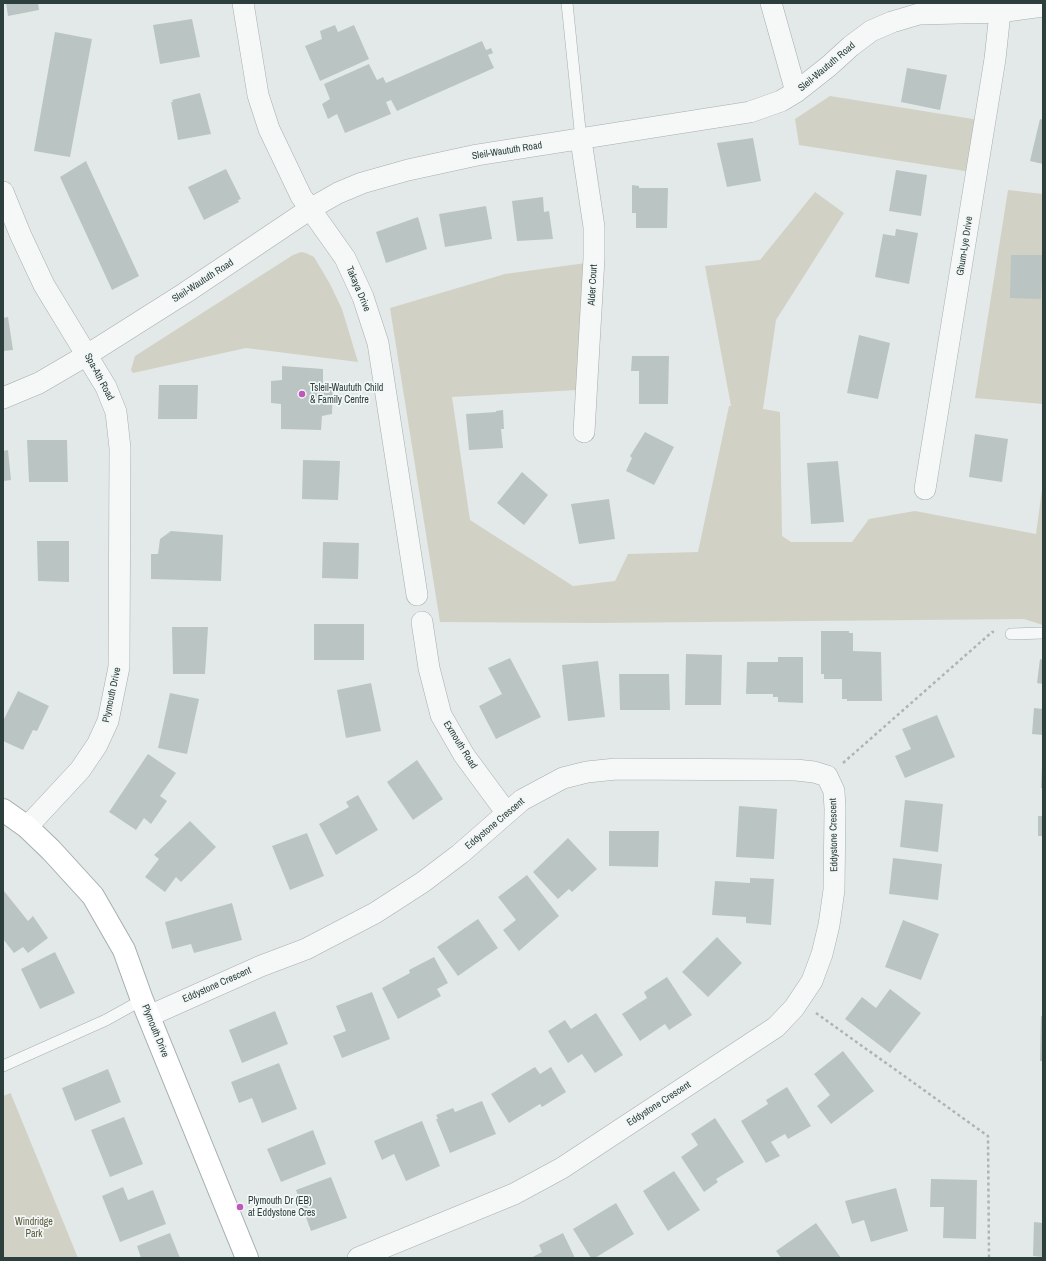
<!DOCTYPE html>
<style>
body{margin:0}
#map{position:relative;width:1046px;height:1261px;overflow:hidden;background:#e3e9e8;font-family:"Archivo Narrow",sans-serif}
canvas{display:block}
.frame{position:absolute;inset:0;border:4px solid #2c3f3c;pointer-events:none}
</style>
<div id="map">
<canvas width="1046" height="1261"></canvas>
<div class="frame"></div>
</div>
<script>
const ctx = document.querySelector('canvas').getContext('2d');
ctx.lineJoin = 'round';
function fillPath(path, color) { ctx.fillStyle = color; ctx.fill(path, 'evenodd'); }
const toPath = rows => new Path2D(rows.map(r => 'M' + r).join(''));
function trace(path, color, width, dash) { ctx.strokeStyle = color; ctx.lineWidth = width; ctx.lineCap = dash ? 'butt' : 'round'; ctx.setLineDash(dash || []); ctx.stroke(path); }
function label(font, color, halo, rows, align = 'center') {
  ctx.font = font + ' "Archivo Narrow",sans-serif'; ctx.lineWidth = 3.5; ctx.setLineDash([]); ctx.textBaseline = 'middle'; ctx.strokeStyle = halo; ctx.fillStyle = color; for (const [text, x, y, turn = 0] of rows) {
    ctx.save(); ctx.translate(x, y); ctx.rotate((+turn || 0) * Math.PI / 180); ctx.textAlign = isNaN(turn) ? turn : align; if (halo) ctx.strokeText(text, 0, 0); ctx.fillText(text, 0, 0); ctx.restore();
  }
}
const green = toPath([
 [830,96,979,120,971,172,799,145,795,119],
 [1008,190,1043,194,1043,404,975,398],
 [815,192,844,213,776,320,763,409,780,412,782,536,791,542,852,542,869,519,915,511,1036,534,1043,482,1043,625,1024,619,596,623,440,622,390,308,505,274,586,263,577,390,452,397,470,520,573,586,615,581,628,554,698,552,729,406,731,406,705,266,760,260],
 [301,252,306,253,314,257,330,284,342,309,358,362,246,348,133,373,131,370,135,356,293,255],
 [11,1093,11,1094,78,1258,3,1258,3,1096]
]);
const building = toPath([
 [6,3,38,3,39,10,8,16],
 [192,19,200,57,160,64,153,25],
 [335,25,338,32,354,25,369,59,320,81,305,46,322,39,320,31],
 [55,32,92,39,70,157,34,151],
 [482,41,486,50,491,48,493,53,488,55,494,68,397,111,391,100,386,102,391,114,345,133,337,114,328,119,322,104,330,99,324,84,369,64,377,80,383,77,386,83],
 [907,68,947,75,940,110,901,102],
 [200,93,211,134,178,140,171,102,173,102,172,100],
 [1040,119,1043,120,1043,164,1030,161],
 [753,138,761,181,727,187,717,143],
 [86,161,139,276,112,290,60,177],
 [226,169,241,199,238,200,239,202,204,220,188,187],
 [896,170,927,175,921,216,889,211],
 [632,185,639,186,639,188,668,188,667,228,636,228,636,213,632,213],
 [543,197,544,212,549,211,553,239,517,241,512,201],
 [486,206,492,239,445,247,439,214],
 [418,217,427,249,386,263,376,232],
 [896,229,918,233,909,284,875,277,883,234,895,236],
 [1011,255,1043,255,1041,299,1010,298],
 [8,317,13,350,3,351,3,318],
 [859,335,890,343,878,399,847,393],
 [632,356,669,356,668,404,639,404,639,371,631,371],
 [282,366,323,369,323,384,333,384,332,414,322,416,321,430,281,429,281,404,271,403,271,381,282,380],
 [159,385,198,385,197,419,158,419],
 [503,410,504,429,501,429,503,448,469,450,466,414,496,412,496,411],
 [645,432,674,447,654,485,626,471,632,458,630,456],
 [975,434,1008,439,1002,482,969,477],
 [27,440,67,440,68,482,29,482],
 [8,450,11,480,3,481,3,451],
 [303,460,340,461,338,500,302,499],
 [838,461,844,522,811,524,807,463],
 [522,472,548,495,524,525,497,503],
 [609,499,615,539,579,544,571,504],
 [171,531,223,535,221,581,151,579,151,554,158,554,160,539],
 [37,541,69,541,69,582,38,581],
 [323,542,359,543,358,579,322,578],
 [314,624,364,624,364,660,314,660],
 [172,627,208,627,205,674,173,674],
 [821,631,849,631,849,633,853,633,853,651,881,652,882,701,847,701,847,699,842,699,842,679,824,679,824,674,821,674],
 [686,654,722,655,721,705,685,705],
 [778,657,803,657,803,703,778,702,778,697,773,697,773,694,746,694,747,662,778,662],
 [510,658,541,717,496,739,479,706,502,694,488,668],
 [1040,659,1043,660,1043,684,1037,683],
 [598,661,605,717,568,721,562,665],
 [619,674,669,674,670,710,620,710],
 [371,683,381,731,346,738,337,690],
 [18,691,49,706,37,731,33,730,23,750,3,741,3,721],
 [170,693,199,699,187,754,158,748],
 [1034,708,1043,709,1043,735,1032,734],
 [937,715,955,757,905,778,895,756,911,749,902,729],
 [148,754,176,773,160,796,167,801,151,824,144,818,136,830,109,812],
 [417,760,443,799,413,820,387,782],
 [1042,766,1043,767,1043,788,1041,788],
 [358,795,378,830,336,855,319,824,349,807,346,802],
 [905,800,943,804,938,852,900,847],
 [739,806,777,809,774,859,736,857],
 [1038,816,1043,816,1043,836,1038,836],
 [190,821,216,847,181,882,176,877,165,892,145,877,159,859,154,855],
 [609,831,659,831,658,867,609,866],
 [307,833,324,876,290,890,272,846],
 [568,838,597,869,572,892,569,889,558,899,533,872],
 [893,858,942,864,938,900,889,894],
 [527,875,559,916,519,951,503,930,516,920,498,897],
 [750,878,774,879,771,925,746,923,746,917,712,915,715,881,750,883],
 [4,891,28,921,33,916,48,938,28,953,23,947,14,953,3,939],
 [232,903,242,940,194,953,191,944,172,949,165,922],
 [478,919,498,948,458,976,437,947],
 [903,920,939,934,921,980,885,967],
 [717,937,742,963,708,997,682,972],
 [55,952,75,993,40,1009,21,969],
 [434,957,448,983,437,989,441,996,398,1019,382,988,410,973,409,970],
 [667,977,692,1015,669,1030,665,1024,640,1041,622,1014,647,998,644,992],
 [890,989,921,1013,890,1053,845,1019,862,997,876,1008],
 [372,992,390,1039,342,1058,333,1036,346,1031,336,1006],
 [275,1011,288,1044,242,1063,229,1030],
 [596,1013,623,1055,595,1073,582,1054,568,1063,548,1031,565,1020,571,1029],
 [1041,1016,1043,1016,1043,1061,1040,1061],
 [843,1051,874,1091,831,1124,817,1106,830,1095,814,1074],
 [279,1063,297,1109,262,1123,252,1098,239,1103,231,1082],
 [535,1067,540,1074,551,1067,566,1092,542,1107,540,1104,509,1123,491,1094],
 [108,1069,121,1102,75,1121,62,1088],
 [787,1087,811,1126,788,1139,785,1134,771,1142,780,1156,766,1163,741,1121,768,1104,766,1100],
 [482,1101,496,1134,450,1153,436,1119,438,1119,436,1115,453,1108,455,1112],
 [124,1117,143,1164,110,1177,91,1130],
 [715,1118,744,1162,716,1179,718,1182,704,1192,681,1157,698,1145,691,1134],
 [422,1121,440,1166,406,1181,394,1154,382,1160,374,1141],
 [313,1130,326,1164,281,1182,267,1149],
 [674,1171,700,1210,668,1231,643,1191],
 [331,1177,347,1218,311,1231,296,1190],
 [931,1179,977,1180,976,1239,943,1238,944,1207,930,1207],
 [123,1187,128,1200,153,1190,166,1224,120,1242,102,1196],
 [896,1188,908,1231,871,1242,864,1220,852,1224,845,1201],
 [616,1203,634,1234,595,1258,591,1258,573,1229],
 [1034,1222,1043,1223,1043,1257,1033,1256],
 [816,1223,841,1258,781,1258,776,1251],
 [170,1233,180,1258,141,1258,137,1246],
 [563,1233,575,1258,531,1258,542,1252,539,1245]
]);
const path = toPath([
 [843,763,992,632,994,632],
 [816,1013,988,1136,989,1258]
]);
const lane = toPath([
 [567,3,581,140],
 [1011,634,1043,633],
 [3,1066,106,1020,142,1000]
]);
const street = toPath([
 [243,3,258,95,269,129,301,196,345,258,363,297,378,343,417,595],
 [771,3,796,92],
 [581,140,594,227,594,258,584,432],
 [3,192,21,236,44,285,106,387,116,412,120,448,119,667,108,721,97,745,80,770,27,827],
 [3,398,39,383,87,355,185,293,310,209,338,193,362,183,408,170,477,155,750,112,781,101,796,92,829,66,851,46,871,31,892,22,919,14,999,12,1043,6],
 [925,489,995,59,1001,3],
 [422,622,429,668,441,715,464,755,506,812],
 [149,1016,261,966,306,949,375,913,423,882,460,854,522,800,563,778,587,772,616,769,796,770,814,772,827,776,834,791,835,809,834,890,829,925,822,954,812,981,794,1008,776,1027,562,1168,514,1194,358,1258]
]);
const secondary = toPath([
 [3,810,27,827,51,850,93,896,124,950,142,1000,247,1258]
]);
const markers = [
 [302,394,4,"#bf57bc"],
 [240,1207,4,"#bf57bc"]
];
const streetNames = [
 ["Sleil-Waututh Road",827,67,-40],
 ["Sleil-Waututh Road",507,151,-9],
 ["Ghum-Lye Drive",965,246,-81],
 ["Sleil-Waututh Road",203,281,-33],
 ["Alder Court",593,285,-87],
 ["Takaya Drive",358,289,67],
 ["Spa-Ath Road",99,377,62],
 ["Plymouth Drive",112,695,-78],
 ["Exmouth Road",460,745,58],
 ["Eddystone Crescent",495,824,-40],
 ["Eddystone Crescent",834,835,-91],
 ["Eddystone Crescent",217,985,-24],
 ["Plymouth Drive",155,1031,68],
 ["Eddystone Crescent",659,1104,-33]
];
const poiNames = [
 ["Tsleil-Waututh Child",310,388],
 ["& Family Centre",310,400],
 ["Plymouth Dr (EB)",248,1201],
 ["at Eddystone Cres",248,1213]
];
const parkNames = [
 ["Windridge",34,1222],
 ["Park",34,1234]
];
fillPath(green, '#d2d1c5');
fillPath(building, '#bac5c3');
trace(lane, '#a5afae', 12);
trace(street, '#a5afae', 22);
trace(secondary, '#a5afae', 24);
trace(path, '#adb5b4', 2.5, [3, 3]);
trace(lane, '#f5f8f7', 11);
trace(street, '#f5f8f7', 21);
trace(secondary, '#fff', 22);
for (const [x, y, r, color] of markers) { const dot = new Path2D(); dot.arc(x, y, r, 0, 2 * Math.PI); ctx.fillStyle = color; ctx.fill(dot); trace(dot, '#f2f7f6', 1.5); }
label('10px', '#2c3f3c', '#f2f7f6', streetNames);
label('10px', '#2c3f3c', '#f2f7f6', poiNames, 'left');
label('10px', '#59593b', '#f2f7f6', parkNames);
</script>
